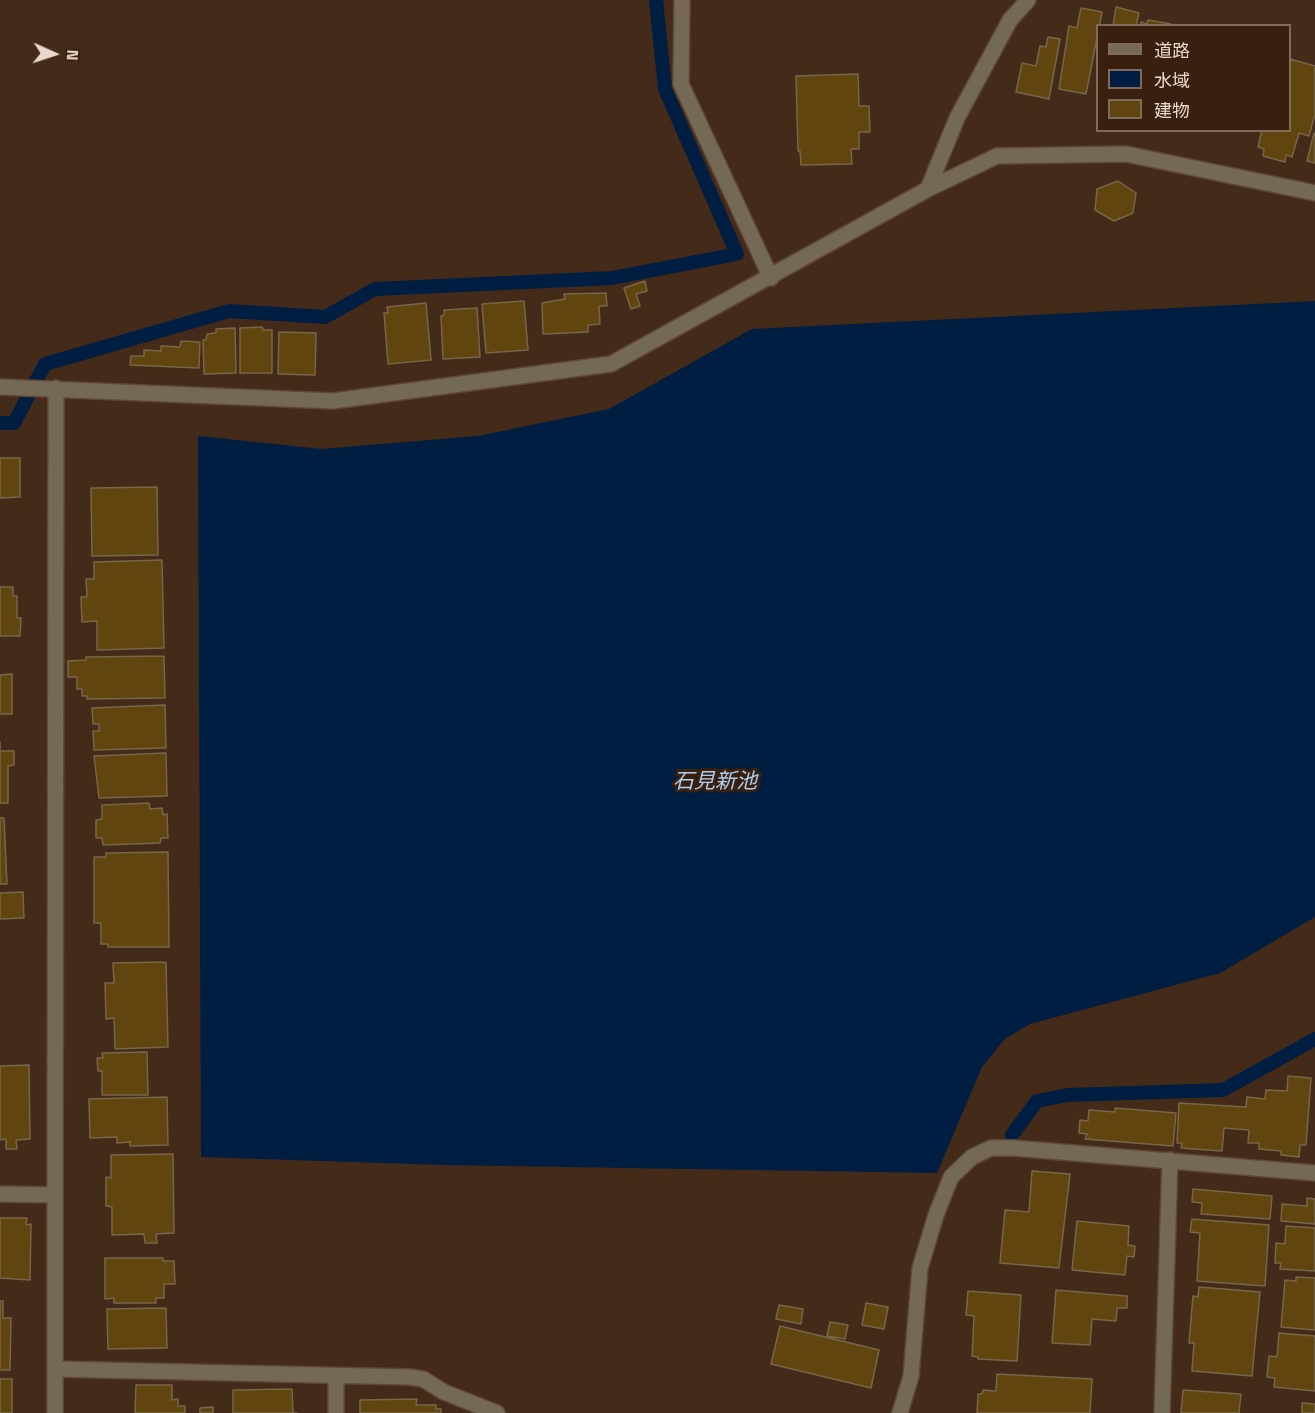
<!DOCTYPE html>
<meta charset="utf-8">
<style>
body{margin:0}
#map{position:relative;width:1315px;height:1413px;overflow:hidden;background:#442a18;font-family:"Space Grotesk","Noto Sans JP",sans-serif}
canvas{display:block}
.legend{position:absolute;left:1096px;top:24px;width:195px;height:108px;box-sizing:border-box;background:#39200e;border:2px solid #806a5a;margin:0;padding:8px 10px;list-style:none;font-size:18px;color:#ead8cd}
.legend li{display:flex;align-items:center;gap:12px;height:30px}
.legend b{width:30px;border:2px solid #806a5a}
.north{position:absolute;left:24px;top:24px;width:60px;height:60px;-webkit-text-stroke:4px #39200e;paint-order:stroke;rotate:93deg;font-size:16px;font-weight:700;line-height:24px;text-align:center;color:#ead8cd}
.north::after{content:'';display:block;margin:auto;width:21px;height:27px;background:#ead8cd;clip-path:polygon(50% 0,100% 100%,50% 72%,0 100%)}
</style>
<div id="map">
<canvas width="1315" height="1413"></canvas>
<ul class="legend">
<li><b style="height:8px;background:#746954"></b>道路</li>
<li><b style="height:16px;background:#001e42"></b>水域</li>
<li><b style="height:16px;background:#61450f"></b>建物</li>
</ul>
<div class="north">N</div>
</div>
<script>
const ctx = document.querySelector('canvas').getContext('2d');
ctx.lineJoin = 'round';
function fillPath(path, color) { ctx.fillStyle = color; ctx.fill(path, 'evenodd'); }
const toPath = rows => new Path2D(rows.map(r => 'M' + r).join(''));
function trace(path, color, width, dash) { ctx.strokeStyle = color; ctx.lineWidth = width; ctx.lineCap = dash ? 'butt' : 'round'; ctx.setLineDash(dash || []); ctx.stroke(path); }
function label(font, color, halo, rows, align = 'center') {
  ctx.font = font + ' "Space Grotesk","Noto Sans JP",sans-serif'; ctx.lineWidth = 6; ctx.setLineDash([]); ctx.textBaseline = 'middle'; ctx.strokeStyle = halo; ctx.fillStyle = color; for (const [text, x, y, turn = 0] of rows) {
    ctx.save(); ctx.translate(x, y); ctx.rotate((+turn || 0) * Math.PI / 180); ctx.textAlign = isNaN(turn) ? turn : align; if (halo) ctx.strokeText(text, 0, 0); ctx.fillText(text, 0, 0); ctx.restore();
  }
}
const water = toPath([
 [1315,301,1315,917,1220,973,1030,1024,1005,1039,982,1067,937,1173,443,1165,201,1157,198,436,322,449,478,436,609,409,752,329]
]);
const stream = toPath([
 [0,423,14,423,45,364,229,311,325,317,375,289,612,278,737,254,665,89,656,0],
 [1012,1135,1037,1101,1068,1095,1223,1090,1315,1039]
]);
const building = toPath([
 [1116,7,1139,13,1136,26,1113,26,1116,7],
 [1081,8,1102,12,1086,94,1059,89,1069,26,1077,28,1081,8],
 [1148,20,1171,24,1171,26,1140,26,1141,22,1147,24,1148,20],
 [1048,37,1060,39,1049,99,1016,92,1022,63,1036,66,1040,46,1046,47,1048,37],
 [1290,59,1315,66,1315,114,1309,136,1299,133,1292,157,1286,155,1285,162,1263,156,1264,149,1258,147,1262,130,1290,130,1290,59],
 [858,74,859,106,869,106,870,132,859,132,859,149,851,149,852,164,801,165,800,151,798,151,796,76,858,74],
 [1314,133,1315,134,1315,163,1307,161,1314,133],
 [1118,181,1136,193,1133,213,1114,221,1095,210,1097,189,1118,181],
 [645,281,647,291,636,294,640,306,631,309,624,288,645,281],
 [606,293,607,306,599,306,600,324,588,325,588,332,543,334,542,303,565,299,564,294,606,293],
 [524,301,528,350,486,353,482,304,524,301],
 [426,303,431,360,388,364,384,313,388,313,387,307,426,303],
 [477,308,480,357,443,359,441,316,444,315,444,310,477,308],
 [262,327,263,330,272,330,272,373,240,373,240,328,262,327],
 [235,328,236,373,204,374,203,340,206,340,207,334,216,333,216,329,235,328],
 [279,332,316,333,315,375,278,374,279,332],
 [181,341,200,342,199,368,130,365,131,356,144,356,144,350,161,351,161,346,180,347,181,341],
 [0,458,20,458,20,497,0,498,0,458],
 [157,487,158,555,92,556,91,488,157,487],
 [162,560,164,648,97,650,97,621,82,622,81,597,87,597,86,579,94,579,94,562,162,560],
 [0,587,13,587,13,596,17,596,17,618,21,618,20,636,0,636,0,587],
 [164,656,165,698,87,699,87,696,82,696,82,689,77,689,77,677,68,677,68,661,86,660,86,657,164,656],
 [12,674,12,714,0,714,0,675,12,674],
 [165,705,166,748,94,750,93,731,99,731,99,724,93,724,92,708,165,705],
 [0,742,0,751,14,751,14,765,8,766,8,803,0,803,0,742],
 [166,753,167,796,99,798,94,756,166,753],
 [149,803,150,809,162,808,163,815,167,814,168,838,161,838,160,843,103,845,102,838,96,838,96,820,102,819,102,805,149,803],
 [0,818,4,818,7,884,0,884,0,818],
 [168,852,169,947,108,947,108,944,101,944,101,923,94,923,94,857,106,857,106,853,168,852],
 [23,892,24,918,0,919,0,893,23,892],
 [166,962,168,1047,115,1049,114,1018,106,1019,105,983,114,983,113,963,166,962],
 [147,1052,148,1095,102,1095,102,1071,98,1071,97,1058,103,1058,102,1053,147,1052],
 [29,1065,30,1139,16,1140,17,1149,6,1149,6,1139,0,1140,0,1066,29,1065],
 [1288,1076,1311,1078,1306,1145,1300,1145,1299,1157,1281,1155,1281,1151,1259,1149,1259,1143,1248,1143,1249,1130,1224,1128,1222,1151,1181,1148,1182,1143,1177,1143,1179,1103,1246,1107,1247,1097,1265,1099,1266,1090,1287,1091,1288,1076],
 [167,1097,168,1145,130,1146,130,1142,117,1143,117,1137,90,1138,89,1099,167,1097],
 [1115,1108,1176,1113,1173,1146,1085,1139,1087,1134,1079,1133,1080,1120,1088,1121,1089,1110,1115,1112,1115,1108],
 [173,1154,174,1233,156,1234,157,1243,145,1243,144,1234,112,1235,112,1207,106,1206,106,1177,111,1178,111,1155,173,1154],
 [1032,1171,1070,1174,1059,1268,1000,1263,1005,1210,1029,1212,1032,1171],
 [1193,1189,1272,1196,1270,1219,1201,1214,1202,1203,1192,1202,1193,1189],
 [1307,1198,1315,1199,1315,1224,1281,1221,1282,1204,1307,1206,1307,1198],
 [0,1218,27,1218,26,1225,31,1224,30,1280,0,1278,0,1218],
 [1192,1219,1269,1225,1265,1286,1197,1281,1200,1233,1190,1232,1192,1219],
 [1077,1221,1129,1226,1128,1245,1135,1246,1134,1257,1127,1256,1125,1275,1072,1270,1077,1221],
 [1286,1226,1315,1228,1315,1271,1280,1269,1281,1263,1275,1263,1276,1243,1285,1244,1286,1226],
 [105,1258,163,1258,163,1261,174,1261,175,1284,164,1284,164,1298,156,1298,156,1303,114,1303,114,1298,105,1299,105,1258],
 [1296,1277,1315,1278,1315,1330,1281,1327,1285,1280,1296,1281,1296,1277],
 [1199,1287,1260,1292,1252,1376,1192,1371,1194,1343,1189,1343,1193,1296,1198,1297,1199,1287],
 [1056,1290,1127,1296,1127,1308,1117,1308,1116,1321,1092,1319,1090,1345,1052,1343,1056,1290],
 [968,1291,1021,1295,1017,1361,978,1359,978,1357,972,1356,974,1316,966,1315,968,1291],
 [0,1301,3,1301,3,1318,11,1318,10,1370,0,1370,0,1301],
 [866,1303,888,1307,884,1329,862,1325,866,1303],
 [779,1305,803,1309,801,1324,776,1319,779,1305],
 [166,1308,167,1348,108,1349,107,1309,166,1308],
 [830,1322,848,1325,845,1339,827,1336,830,1322],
 [780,1326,879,1350,871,1388,771,1364,780,1326],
 [1279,1333,1315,1336,1315,1391,1274,1387,1275,1378,1267,1377,1269,1356,1277,1357,1279,1333],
 [997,1374,1092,1379,1090,1413,977,1413,978,1394,982,1394,983,1390,996,1391,997,1374],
 [0,1379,12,1379,12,1413,0,1413,0,1379],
 [136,1385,172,1385,172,1400,178,1399,178,1406,185,1406,185,1413,135,1413,136,1385],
 [292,1389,293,1413,297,1413,233,1413,233,1390,292,1389],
 [1183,1390,1241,1394,1239,1413,1181,1413,1183,1390],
 [417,1399,416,1405,436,1405,436,1409,441,1409,441,1413,360,1413,360,1400,417,1399],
 [1302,1403,1315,1404,1315,1413,1302,1413,1302,1403],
 [213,1407,213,1413,200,1413,200,1408,213,1407]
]);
const minor = toPath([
 [682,0,681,84,771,278],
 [928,189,957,118,1010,20,1028,0],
 [0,387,333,401,611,364,928,189,997,156,1126,154,1315,193],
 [0,1194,55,1195,55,1413],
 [55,1195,56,388],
 [55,1369,409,1377,423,1379,444,1392,497,1413],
 [336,1413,336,1376],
 [900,1413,911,1376,920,1268,936,1215,951,1177,972,1157,991,1148,1013,1148,1315,1173],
 [1162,1413,1170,1160]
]);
const waterNames = [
 ["石見新池",715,782]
];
fillPath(water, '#001e42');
trace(stream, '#001e42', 14);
fillPath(building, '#61450f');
trace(building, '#786649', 1.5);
trace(minor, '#5f4635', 18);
trace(minor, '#746954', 15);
label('italic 21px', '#aecdf4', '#39200e', waterNames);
</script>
